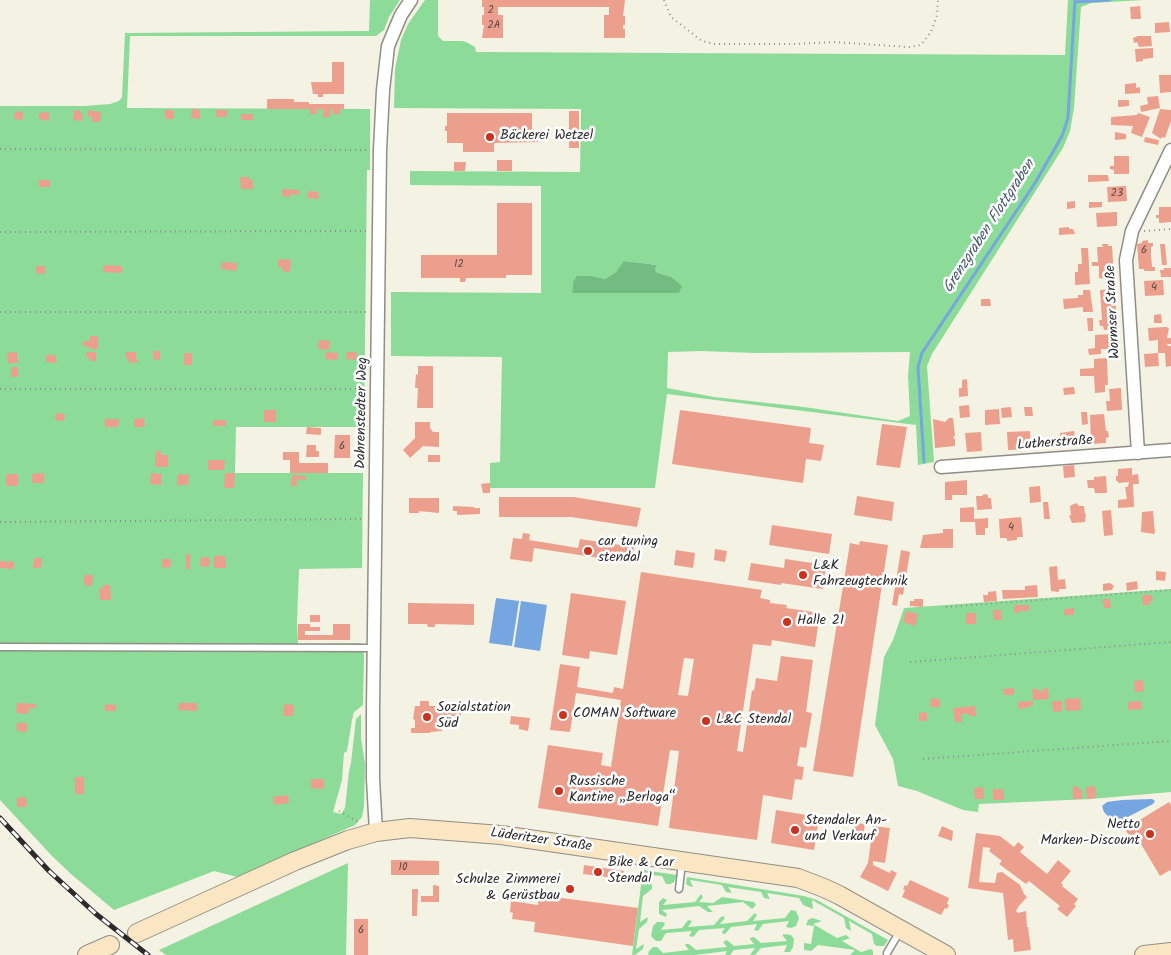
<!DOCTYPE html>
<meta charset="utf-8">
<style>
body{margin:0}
canvas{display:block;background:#f4f2e2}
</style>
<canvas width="1171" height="955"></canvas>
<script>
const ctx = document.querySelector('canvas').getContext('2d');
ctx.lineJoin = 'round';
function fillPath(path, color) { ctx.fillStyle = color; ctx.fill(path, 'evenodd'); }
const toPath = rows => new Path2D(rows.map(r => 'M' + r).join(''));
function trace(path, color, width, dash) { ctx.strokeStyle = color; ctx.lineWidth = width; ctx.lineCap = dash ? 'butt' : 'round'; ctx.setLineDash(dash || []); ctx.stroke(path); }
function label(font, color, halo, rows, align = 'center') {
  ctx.font = font + ' Kalam,sans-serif'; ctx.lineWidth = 5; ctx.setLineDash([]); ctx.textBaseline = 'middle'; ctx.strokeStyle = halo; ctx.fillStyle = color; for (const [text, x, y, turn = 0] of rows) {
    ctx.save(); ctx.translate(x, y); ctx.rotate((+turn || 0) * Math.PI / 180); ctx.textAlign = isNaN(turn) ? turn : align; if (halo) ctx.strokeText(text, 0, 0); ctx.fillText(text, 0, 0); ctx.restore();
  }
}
const green = toPath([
 [370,0,400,0,389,17,384,30,376,36,130,36,127,108,370,109,370,170,367,170,364,427,236,427,235,473,363,473,362,568,299,569,297,621,298,644,361,643,361,645,0,644,0,106,84,106,110,104,119,101,122,97,125,33,369,31],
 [425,0,438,0,438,36,443,41,463,41,468,43,475,47,476,52,1065,55,1068,0,1144,0,1091,3,1081,7,1074,108,1070,131,1063,148,932,354,927,366,934,462,918,465,916,425,667,394,655,488,490,488,490,463,500,462,502,357,391,356,391,292,541,293,541,186,410,185,410,171,580,172,581,109,394,108,395,69,401,40,408,24],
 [625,261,657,265,655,269,656,272,671,277,572,292,573,282,592,276,605,279,616,272],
 [701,351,755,353,910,352,908,376,910,416,898,421,804,407,714,397,667,388,668,352],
 [1171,589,1171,792,1091,799,979,804,978,812,963,810,917,791,898,786,893,759,875,725,884,657,893,640,904,608],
 [0,650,363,650,364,655,363,702,363,705,354,712,352,720,347,751,344,753,342,780,333,812,341,814,345,808,349,771,351,763,356,719,361,714,361,738,365,764,364,806,362,817,355,825,237,877,214,871,114,910,71,874,52,856,0,800],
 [348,863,346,955,166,955,159,950],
 [643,870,677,875,674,882,670,884,666,884,662,876,651,875,647,877,652,885,652,889,643,896,640,922,648,917,647,922,639,929,636,949,644,944,643,949,635,955,632,955],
 [687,877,804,896,817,900,888,940,884,946,877,946,874,944,872,934,849,921,851,931,846,928,844,918,812,900,813,909,803,905,799,898,767,893,770,899,764,898,761,892,728,887,732,893,726,892,722,885,690,880,693,887,689,886,686,884],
 [701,894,703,897,699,902,713,903,722,897,754,902,756,905,752,909,743,902,707,906,713,912,708,912,699,906,662,910,667,914,666,917,659,914,659,902,663,898,667,900,663,905,695,902],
 [791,910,796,911,799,918,796,926,791,928,786,927,789,921,763,924,758,931,754,930,757,924,731,927,725,934,723,934,722,932,725,928,699,930,693,937,689,936,692,931,666,933,661,941,656,941,651,936,653,926,657,922,663,922,665,924,661,930,682,928,688,920,692,921,688,927,714,925,721,917,723,916,725,918,720,924,747,921,755,913,757,915,753,921,785,918],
 [812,918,822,921,813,924,837,938,846,935,850,938,842,941,861,952,871,949,873,951,873,955,850,955,855,950,818,945,811,951,804,950,804,943,811,944,814,926,806,925,808,920],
 [783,934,791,935,794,939,793,947,790,952,784,952,787,945,761,948,755,955,750,955,755,948,734,950,730,955,725,955,727,951,695,955,648,955,649,951,653,947,657,947,663,953,689,950,685,945,686,944,689,944,696,950,727,947,723,942,727,940,734,946,754,944,750,939,750,938,754,937,761,943,787,941,783,936]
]);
const forest = toPath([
 [624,261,657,265,655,269,656,272,671,277,682,286,679,293,572,293,573,282,577,276,592,276,605,279,616,272]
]);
const water = toPath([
 [496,598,519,601,512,646,489,643],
 [521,601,547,605,540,651,514,647],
 [1152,799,1155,801,1153,804,1118,822,1109,817,1104,812,1102,806,1107,802,1122,800]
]);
const stream = toPath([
 [1075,2,1110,0],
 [924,462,918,367,922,353,1035,183,1062,136,1068,118,1075,0]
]);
const building = toPath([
 [482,0,625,0,623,16,625,16,625,25,623,25,623,29,625,29,625,38,604,38,604,15,609,15,609,7,498,7,498,15,503,15,503,38,482,38,484,25,482,25,482,15,484,15,484,7,482,7],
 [1140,6,1141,19,1131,19,1130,7],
 [1169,22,1170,32,1155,33,1155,23],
 [1138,36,1151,36,1152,46,1139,47,1137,42,1134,43,1133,38],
 [1153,48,1153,58,1143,59,1143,61,1136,62,1135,49],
 [332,62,344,62,344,94,323,94,323,97,318,97,318,94,313,94,311,82,332,82],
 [1159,75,1171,75,1171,92,1160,93],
 [1136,83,1136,88,1140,87,1140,93,1125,94,1125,84],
 [1158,96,1160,108,1141,112,1140,106,1148,104,1147,97],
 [267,99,294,99,294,102,309,102,309,104,344,104,344,109,340,109,340,114,332,114,332,109,330,109,330,117,323,117,323,109,317,109,317,114,310,114,310,109,267,109],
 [1118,100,1129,100,1129,106,1118,107],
 [192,109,200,110,200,119,191,118],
 [1160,109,1171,110,1171,121,1165,138,1162,137,1161,139,1152,133],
 [74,110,80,111,80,113,83,114,82,121,73,120],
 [88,110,101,112,100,122,92,122,92,117,88,117],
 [165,110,174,110,174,119,165,119],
 [216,110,227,110,227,117,216,117],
 [15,111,23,112,23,120,14,119],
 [569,111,579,111,579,148,569,148],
 [49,112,49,121,39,119,39,113],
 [447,113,532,113,532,132,538,132,538,142,494,143,494,152,463,152,463,143,447,143,447,131,445,131,445,126,447,126],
 [1138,113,1150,117,1142,137,1131,133,1133,126,1111,125,1111,117,1137,115],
 [241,114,253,114,253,120,241,120],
 [1115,132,1126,134,1126,139,1115,140],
 [1145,137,1159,140,1158,145,1144,142],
 [1114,156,1129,156,1129,174,1114,174,1114,170,1110,169,1110,166,1114,166],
 [497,160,512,160,512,171,497,171],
 [454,162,466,162,465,171,454,171],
 [1088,175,1108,175,1109,181,1088,182],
 [240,177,249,177,249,180,253,180,253,189,241,189],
 [39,180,50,180,50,187,39,187],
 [1126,186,1127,201,1108,202,1107,187],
 [282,189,299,190,299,195,290,194,290,197,282,196],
 [308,191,319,192,318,199,307,198],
 [1075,201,1075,208,1067,209,1067,202],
 [1089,202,1102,202,1102,207,1089,208],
 [497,203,532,203,532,275,506,275,506,278,466,278,465,282,460,282,460,278,421,278,421,255,497,255],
 [1159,207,1171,207,1171,222,1159,223,1159,218,1156,218,1156,215,1159,215],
 [1117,212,1117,226,1097,227,1096,213],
 [1069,227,1069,229,1073,229,1075,234,1059,235,1059,228],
 [1148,240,1148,243,1153,243,1153,246,1151,247,1151,255,1152,267,1155,267,1155,271,1144,271,1144,269,1139,269,1137,244,1142,243,1142,241],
 [1102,244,1108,244,1108,246,1112,246,1114,276,1110,277,1110,279,1099,278,1099,266,1092,266,1092,262,1098,262,1097,247,1103,247],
 [1160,244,1165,244,1167,265,1162,265],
 [1081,248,1088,248,1090,284,1075,285,1075,272,1078,272,1078,264,1082,264],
 [278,259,291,260,290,272,282,271,283,267,278,267],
 [222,262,237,263,236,271,221,269],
 [104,265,122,266,122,273,103,272],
 [36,266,45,266,45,274,36,273],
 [1164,268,1171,268,1171,277,1161,277,1160,270,1164,270],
 [1163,280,1164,295,1145,296,1144,281],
 [1112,289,1112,292,1115,292,1117,329,1104,330,1103,326,1100,326,1099,320,1102,320,1100,290],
 [1083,290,1090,290,1093,312,1083,312,1083,307,1064,309,1063,299,1078,298,1078,295,1083,295],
 [981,299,990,299,991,306,981,306],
 [1161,314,1162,323,1154,323,1154,315],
 [1087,318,1093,318,1093,331,1088,331],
 [1166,327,1169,328,1167,338,1171,338,1171,344,1167,344,1168,346,1171,346,1171,366,1166,367,1165,353,1158,353,1158,340,1149,341,1148,328],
 [1111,334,1112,349,1101,349,1101,354,1089,355,1088,349,1095,348,1095,335],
 [90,336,98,336,98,349,90,349,90,347,83,346,83,341,90,341],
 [319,340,330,341,329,350,318,349],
 [153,351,160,351,160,360,153,359],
 [17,352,18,363,8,363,7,353],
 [87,352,96,352,96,361,90,361,90,358,86,358],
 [126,352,136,352,136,359,138,359,138,362,129,363,129,359,126,359],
 [326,352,338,353,337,360,325,359],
 [347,352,357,352,356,360,346,359],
 [184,353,192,353,192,365,184,365],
 [1158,353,1159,366,1145,367,1144,354],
 [46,355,55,355,57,363,46,362],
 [1107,358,1108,385,1105,385,1105,392,1095,393,1094,376,1080,376,1080,369,1094,368,1094,359],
 [418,366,433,366,433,408,417,408,418,388,415,388,416,374,418,375],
 [12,367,18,367,18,377,11,377],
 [967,379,968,396,959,397,959,388,962,388,962,380],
 [1074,387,1075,394,1064,395,1063,388],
 [1121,388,1122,410,1107,411,1106,401,1110,401,1109,389],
 [969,405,970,417,960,418,959,406],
 [1011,407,1012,417,1002,418,1001,408],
 [1024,407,1032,407,1033,416,1025,416],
 [999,409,1000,424,985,425,985,410],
 [264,410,276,410,276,422,264,422],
 [680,410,811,428,809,443,824,445,821,461,806,459,803,483,672,464],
 [1081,412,1087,412,1088,424,1082,425],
 [56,413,65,414,64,421,55,420],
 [1104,414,1106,431,1108,431,1109,437,1106,438,1106,443,1091,444,1090,415],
 [144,418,145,427,134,427,134,419],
 [949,418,953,418,955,435,953,438,955,439,955,446,935,448,933,419,945,422],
 [105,419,119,419,118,427,105,427],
 [213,420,226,420,226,426,213,426],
 [415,422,430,422,430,428,433,432,439,432,439,447,423,446,410,458,403,450,415,438],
 [882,424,907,427,900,468,876,465],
 [307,427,321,428,321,435,306,434],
 [1030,431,1031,449,1008,450,1007,432],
 [1074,431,1076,446,1061,447,1060,433],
 [981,432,982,451,967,452,965,433],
 [335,435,350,435,350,458,334,458],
 [307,445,316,445,316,451,319,451,319,457,306,457],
 [156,451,161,451,161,455,168,455,168,467,155,467],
 [283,452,299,452,299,463,328,463,328,473,290,473,290,460,283,460],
 [428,455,440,455,440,462,428,462],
 [208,460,225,460,224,470,208,470],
 [1074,465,1075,477,1064,478,1063,466],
 [1132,468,1132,475,1138,474,1139,484,1133,484,1134,507,1118,508,1118,500,1127,499,1125,487,1128,487,1129,482,1118,483,1118,481,1116,481,1116,476,1118,476,1118,469],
 [44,473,44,483,32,483,32,474],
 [151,473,162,474,161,485,150,484],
 [225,473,235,473,234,488,224,488],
 [6,474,18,474,18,486,6,486],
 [178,474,189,475,188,485,177,485],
 [292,475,306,476,306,480,297,479,297,486,291,486],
 [1106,476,1107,493,1095,493,1094,488,1088,488,1087,480,1094,480,1094,477],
 [967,480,967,495,952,495,952,500,945,500,945,482],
 [490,483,490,493,483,493,481,484],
 [1040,486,1041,502,1030,503,1029,487],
 [984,494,988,495,988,498,991,498,992,509,977,510,976,496,982,496],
 [857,496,894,502,892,521,854,515],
 [499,497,574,497,641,508,637,527,571,517,499,517],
 [409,498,439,498,439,513,419,511,419,513,409,513],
 [1043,502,1048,502,1050,519,1044,519],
 [1076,503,1079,506,1084,506,1085,514,1086,514,1085,522,1072,523,1069,516,1071,515,1070,506],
 [453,506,474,507,474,508,480,508,480,514,457,515,457,511,453,511],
 [974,507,974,519,988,518,988,528,985,528,985,535,976,535,975,522,960,522,960,508],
 [1111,510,1113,535,1104,536,1102,511],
 [1153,511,1155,534,1141,532,1142,512],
 [1021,517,1023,537,1017,537,1017,540,1007,541,1007,538,1000,538,999,519],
 [772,525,832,534,829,554,769,545],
 [943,529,953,529,953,548,920,548,923,535,943,533],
 [523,533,530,534,529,540,578,548,580,539,634,547,632,563,534,548,532,562,510,559,513,538,522,539],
 [860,541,888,545,853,777,813,771,850,543,859,545],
 [715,549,727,551,725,562,714,560],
 [676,550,695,553,693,568,674,565],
 [901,550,910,552,903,595,899,594,897,606,892,605],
 [186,554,190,554,190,569,186,569],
 [214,556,225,556,226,568,214,568],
 [201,557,210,558,209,567,200,566],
 [34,558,42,558,41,568,33,568],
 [162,559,171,559,171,567,162,568],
 [785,559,826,565,823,589,781,583,781,585,748,580,751,563,784,568],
 [0,561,14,562,14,569,0,568],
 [1057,566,1058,580,1065,579,1066,589,1059,589,1059,592,1051,591,1049,567],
 [1156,571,1166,572,1165,581,1156,580],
 [641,572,762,590,760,598,770,600,770,603,787,605,786,608,820,613,815,647,772,640,771,646,753,644,737,751,743,752,752,690,754,691,756,678,777,681,781,656,813,660,806,712,812,713,806,748,800,747,797,766,804,767,802,780,795,779,792,800,763,795,757,840,669,828,679,751,670,750,658,826,538,808,548,745,603,753,601,765,611,767,621,700,576,693,570,732,550,730,560,664,580,667,577,687,613,693,614,687,623,689],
 [684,658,694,659,688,696,678,695],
 [84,575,93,575,92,586,84,585],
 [1137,581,1138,589,1127,591,1126,583],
 [1110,583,1114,586,1112,590,1103,591,1103,584],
 [103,585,110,585,111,600,100,600,99,589,103,588],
 [1037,585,1038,597,1003,599,1002,590,1025,590,1025,586],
 [996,591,997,601,984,602,983,595,988,595,988,592],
 [571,593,626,601,617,655,590,651,589,659,562,655],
 [1142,595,1152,595,1153,601,1150,601,1150,605,1143,605],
 [914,599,923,599,923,607,910,606,910,601,914,601],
 [1103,599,1110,599,1111,608,1104,608],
 [408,603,474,604,474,625,435,624,435,627,428,627,427,624,408,624],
 [1014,605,1029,605,1029,611,1019,611,1019,613,1014,613],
 [1074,608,1074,615,1064,615,1064,609],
 [993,610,1001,610,1002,620,994,620],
 [906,611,918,614,915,626,903,622],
 [966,613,976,613,976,624,966,624],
 [310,615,320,615,320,622,310,622],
 [298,624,310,624,310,627,320,627,320,631,305,631,305,635,333,635,333,624,350,624,350,640,298,640],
 [1143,680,1144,691,1135,692,1134,681],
 [1014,688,1014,695,1004,695,1003,689],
 [1048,688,1049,699,1033,700,1032,689,1038,689,1039,692,1043,691,1042,689],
 [931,698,940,699,940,707,930,707],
 [1080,698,1081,710,1066,711,1065,699],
 [420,701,429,701,429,706,461,706,461,716,442,716,442,731,430,732,430,733,411,733,411,728,415,728,415,720,413,719,415,706,420,706],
 [1033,701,1033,705,1030,706,1030,707,1018,709,1018,702],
 [1052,701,1062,701,1062,711,1053,712],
 [1141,701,1142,709,1128,710,1128,702],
 [17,703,36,704,36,708,29,708,28,714,16,713],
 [179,703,197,703,197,711,178,710],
 [105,704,116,705,116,711,105,711],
 [284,704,294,705,293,716,283,716],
 [975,706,976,716,970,716,969,714,961,714,962,722,955,722,953,708],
 [927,712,927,721,919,721,919,713],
 [511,716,530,718,528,731,519,729,519,725,510,724],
 [17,723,27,723,27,732,17,731],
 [75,777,84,777,84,794,75,794],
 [311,779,324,779,324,789,311,788],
 [1073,786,1079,787,1079,790,1082,790,1082,799,1073,799],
 [1095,786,1096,798,1087,799,1086,787],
 [983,787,984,799,975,799,974,788],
 [993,789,1003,789,1004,800,993,800],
 [288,795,289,803,274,805,273,797],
 [26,797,27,807,17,807,17,798],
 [1169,802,1171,805,1171,872,1170,870,1160,876,1138,839,1133,842,1125,829],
 [776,810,819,817,814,850,771,843],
 [855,823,865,824,863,840,853,839],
 [873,826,890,828,885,863,873,861,873,865,890,873,891,870,897,873,888,891,860,877,868,863],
 [942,826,953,831,952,841,938,836],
 [976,833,1000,836,1014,847,1018,842,1024,847,1020,852,1047,874,1058,860,1071,871,1061,883,1063,885,1062,886,1078,899,1074,904,1076,906,1067,917,1057,909,1060,906,1029,881,1026,884,999,864,1002,861,989,851,991,848,983,847,979,882,995,883,997,873,1002,872,1020,885,1024,894,1027,897,1018,907,1016,911,1018,913,1026,911,1027,927,1028,927,1031,950,1014,952,1013,939,1008,940,1003,893,968,888],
 [391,860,439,861,439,875,391,875],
 [584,865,624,871,623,879,583,874],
 [910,880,949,898,947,904,949,905,947,909,945,908,941,915,902,897,905,890,903,889,905,885,907,886],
 [433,885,439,886,439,902,421,902,421,896,433,896],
 [412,889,418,889,417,916,412,916],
 [539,895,638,908,633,946,534,932,535,922,512,919,513,913,510,912,511,901,538,905],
 [354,919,368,919,368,955,354,955]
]);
const path = toPath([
 [664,0,671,17,702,41,714,44,793,44,834,42,909,47,921,45,931,32,937,15,938,0],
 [0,149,370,150],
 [1144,231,1171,229],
 [0,232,368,231],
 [0,312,368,312],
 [0,389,365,389],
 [0,522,365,519],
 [946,607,1171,590],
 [910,662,1171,642],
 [923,759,1171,741],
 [339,811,358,822]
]);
const service = toPath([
 [0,647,375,648],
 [679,889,682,863],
 [887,953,900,931]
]);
const minor = toPath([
 [1138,453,1126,260,1132,231,1171,150],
 [941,467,1171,450],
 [376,832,373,779,373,708,380,150,383,90,388,46,401,15,411,0]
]);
const secondary = toPath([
 [137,933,295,861,348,840,376,832,410,828,501,835,798,878,824,888,839,895,946,955],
 [87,955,110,945],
 [1144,955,1171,952]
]);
const rail = toPath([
 [0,818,49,871,96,914,148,955]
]);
const markers = [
 [490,137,5,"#c8321e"],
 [588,551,5,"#c8321e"],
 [803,575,5,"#c8321e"],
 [787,622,5,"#c8321e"],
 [563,715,5,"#c8321e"],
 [427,717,5,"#c8321e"],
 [706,721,5,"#c8321e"],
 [559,791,5,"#c8321e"],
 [795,830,5,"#c8321e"],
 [1150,834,5,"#c8321e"],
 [598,872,5,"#c8321e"],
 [570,889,5,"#c8321e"]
];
const numberNames = [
 ["2",491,11],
 ["2A",494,26],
 ["23",1117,194],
 ["6",1144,251],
 ["12",459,265],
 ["4",1154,288],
 ["6",342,447],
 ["4",1011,528],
 ["10",403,868],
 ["6",361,931]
];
const poiNames = [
 ["Bäckerei Wetzel",500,137],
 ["car tuning",598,543],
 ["stendal",598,559],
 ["L&K",813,567],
 ["Fahrzeugtechnik",813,583],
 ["Halle 21",797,622],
 ["Sozialstation",437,709],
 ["Süd",437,725],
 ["COMAN Software",573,715],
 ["L&C Stendal",716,721],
 ["Russische",569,783],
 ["Kantine „Berloga“",569,799],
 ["Stendaler An-",805,822],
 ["und Verkauf",805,838],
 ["Netto",1140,826,"right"],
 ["Marken-Discount",1140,842,"right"],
 ["Bike & Car",608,864],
 ["Stendal",608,880],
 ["Schulze Zimmerei",560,881,"right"],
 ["& Gerüstbau",560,897,"right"]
];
const streetNames = [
 ["Wormser Straße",1114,312,-93],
 ["Dahrenstedter Weg",363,413,-89],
 ["Lutherstraße",1055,444,-4],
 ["Lüderitzer Straße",541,841,8]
];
const waterNames = [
 ["Grenzgraben Flottgraben",990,227,-57]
];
fillPath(green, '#8ddb99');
fillPath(forest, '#72bb81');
fillPath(water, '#75a6e0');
trace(stream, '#75a6e0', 3);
fillPath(building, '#ec9f8d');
trace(service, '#908e86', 9);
trace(minor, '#908e86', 15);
trace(secondary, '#908e86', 20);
trace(path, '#908e86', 2, [1, 4]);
trace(service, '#fff', 6);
trace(minor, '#fff', 12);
trace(secondary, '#fbe6c4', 18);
trace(rail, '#2b2b2b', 5);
trace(rail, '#fff', 3, [9]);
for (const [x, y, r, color] of markers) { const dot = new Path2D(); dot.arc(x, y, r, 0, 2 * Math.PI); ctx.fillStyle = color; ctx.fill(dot); trace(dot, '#fff', 2); }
label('11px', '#5b4844', null, numberNames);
label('14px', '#2b2b2b', '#fff', poiNames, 'left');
label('14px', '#2b2b2b', '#fff', streetNames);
label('italic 15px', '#495c73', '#fff', waterNames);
</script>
